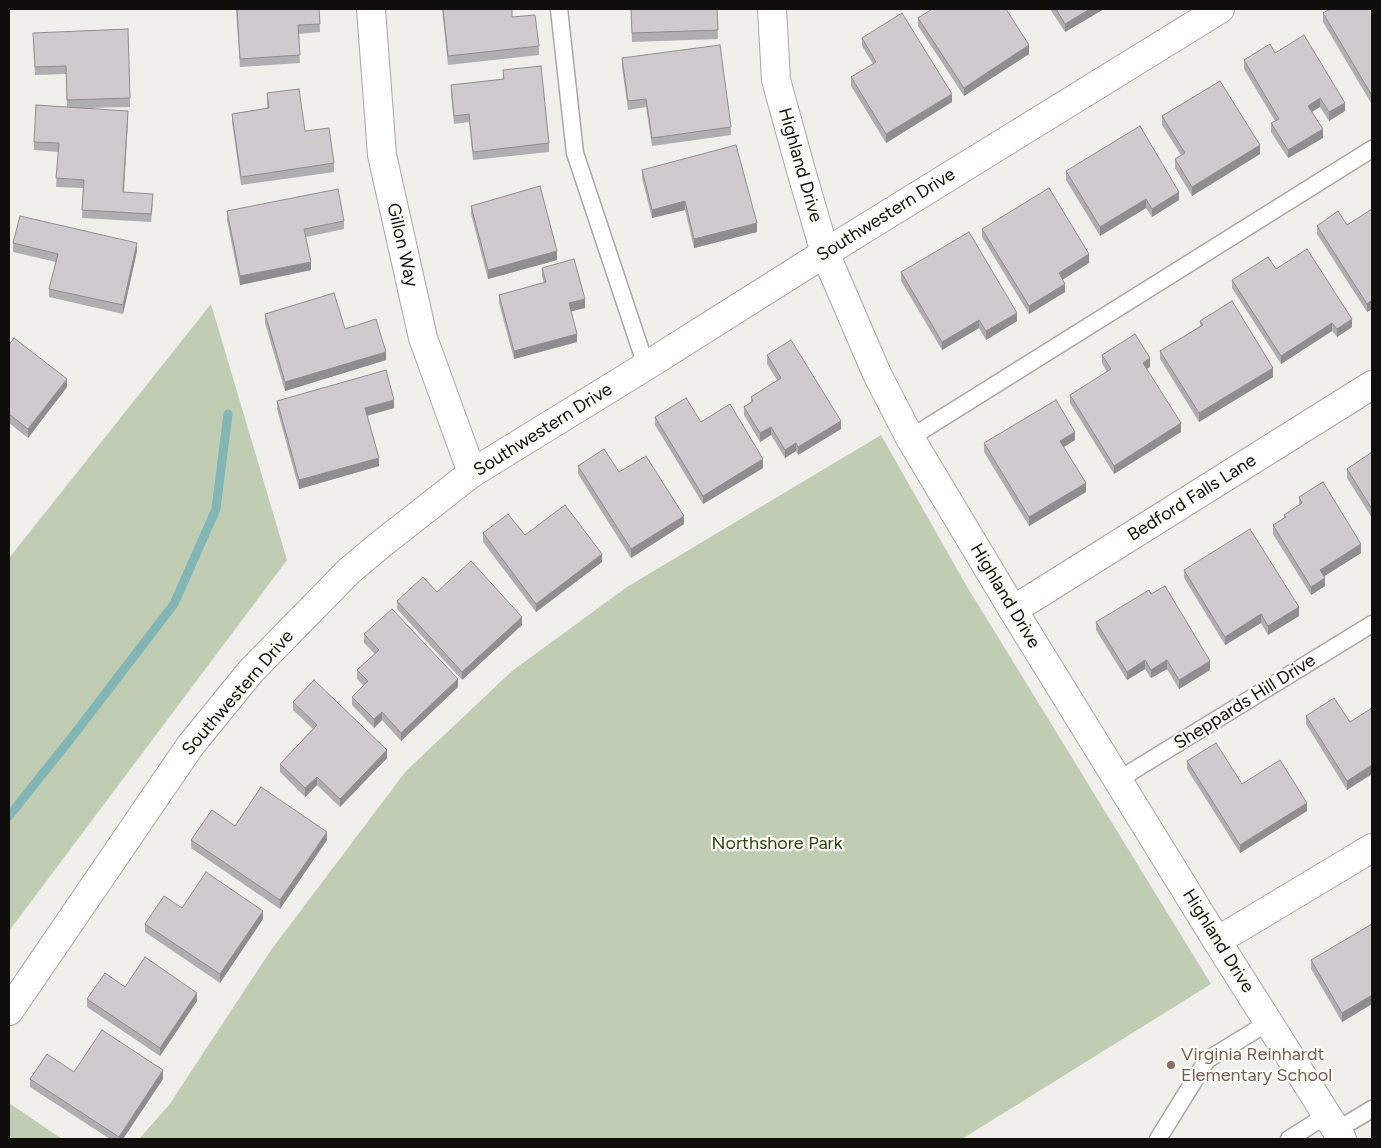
<!DOCTYPE html>
<style>
body{margin:0}
#map{position:relative;width:1381px;height:1148px;overflow:hidden;background:#f0efeb;font-family:Figtree,sans-serif}
canvas{display:block}
.frame{position:absolute;inset:0;border:10px solid #0f0e0d;pointer-events:none}
</style>
<div id="map">
<canvas width="1381" height="1148"></canvas>
<div class="frame"></div>
</div>
<script>
const ctx = document.querySelector('canvas').getContext('2d');
ctx.lineJoin = 'round';
function fillPath(path, color) { ctx.fillStyle = color; ctx.fill(path, 'evenodd'); }
const toPath = rows => new Path2D(rows.map(r => 'M' + r).join(''));
function trace(path, color, width, dash) { ctx.strokeStyle = color; ctx.lineWidth = width; ctx.lineCap = dash ? 'butt' : 'round'; ctx.setLineDash(dash || []); ctx.stroke(path); }
function label(font, color, halo, rows, align = 'center') {
  ctx.font = font + ' Figtree,sans-serif'; ctx.lineWidth = 4.5; ctx.setLineDash([]); ctx.textBaseline = 'middle'; ctx.strokeStyle = halo; ctx.fillStyle = color; for (const [text, x, y, turn = 0] of rows) {
    ctx.save(); ctx.translate(x, y); ctx.rotate((+turn || 0) * Math.PI / 180); ctx.textAlign = isNaN(turn) ? turn : align; if (halo) ctx.strokeText(text, 0, 0); ctx.fillText(text, 0, 0); ctx.restore();
  }
}
const green = toPath([
 [211,304,287,560,9,931,9,558],
 [881,435,966,585,1211,984,962,1139,139,1139,169,1105,271,950,406,771,512,671,627,587],
 [9,1103,62,1139,9,1139]
]);
const stream = toPath([
 [9,816,72,737,174,604,216,509,228,414]
]);
const service = toPath([
 [559,9,575,153,646,366],
 [910,438,1372,149],
 [1118,780,1372,624],
 [1337,1130,1372,1109],
 [1158,1139,1207,1060,1269,1022],
 [1289,1139,1327,1115]
]);
const minor = toPath([
 [371,9,382,155,423,338,472,473],
 [825,253,1220,9],
 [1013,610,1372,385],
 [1217,941,1372,848]
]);
const tertiary = toPath([
 [772,9,776,80,800,167,825,253,877,374,910,438,1013,610,1217,941,1342,1139],
 [9,1011,190,746,251,671,349,571,380,545,472,473,646,366,825,253]
]);
const wall = toPath([
 [236,9,319,9,320,32,298,34,300,63,240,67],
 [442,9,512,9,512,17,539,46,539,55,448,65],
 [631,9,717,9,718,39,632,42],
 [1050,9,1104,9,1065,32],
 [1372,9,1372,102,1371,103,1323,22,1323,13],
 [918,18,1029,54,964,96,918,26],
 [862,38,952,102,886,143,851,86,851,77,873,64,862,46],
 [33,41,130,98,130,107,88,108,128,119,124,192,153,203,151,222,82,218,83,188,56,187,58,152,34,150,34,142,67,107,66,74,35,75],
 [1275,53,1345,111,1329,121,1320,107,1312,112,1323,138,1288,158,1271,132,1271,123,1275,121,1244,69,1244,60],
 [622,58,731,127,731,135,652,146,646,107,628,110,622,67],
 [503,70,549,143,549,152,473,160,469,122,454,124,451,93,451,85,503,79],
 [267,93,305,131,334,163,334,172,241,185,232,122,232,114,267,108],
 [1162,116,1260,154,1192,196,1175,168,1175,159,1181,155,1162,125],
 [642,170,757,232,694,248,685,210,652,218,642,178],
 [1066,171,1179,200,1152,217,1146,208,1100,236,1066,180],
 [1372,205,1372,309,1367,312,1317,234,1317,226,1347,225,1372,209],
 [471,206,557,260,488,279,471,214],
 [227,211,344,221,344,229,306,237,311,270,240,285,227,220],
 [982,229,1089,263,1062,279,1065,292,1029,314,982,237],
 [13,243,137,251,123,314,49,297,49,289,56,262,13,252],
 [542,268,585,308,571,311,577,342,514,359,499,303,499,295,544,283,542,276],
 [1276,269,1352,327,1337,337,1332,331,1281,364,1232,288,1232,280],
 [901,272,1017,321,986,340,979,328,942,350,901,281],
 [265,314,345,329,386,360,285,391,265,323],
 [1200,321,1273,377,1199,422,1160,359,1160,351,1200,326],
 [9,345,67,387,28,438,9,423],
 [767,355,841,429,798,455,796,451,785,458,771,435,760,442,744,415,744,407,751,402,751,397,777,380,767,364],
 [1102,355,1150,367,1147,369,1181,432,1114,474,1070,403,1070,395,1107,372,1102,363],
 [277,401,394,408,367,416,379,466,299,489,277,409],
 [655,417,701,422,763,468,703,504,655,425],
 [1075,440,1064,447,1086,492,1029,526,984,452,984,443],
 [1372,452,1372,518,1347,478,1347,469],
 [578,466,619,472,684,524,631,558,578,474],
 [1299,497,1361,553,1324,576,1325,586,1311,595,1273,534,1273,525,1284,518,1284,515,1299,505],
 [483,533,525,535,602,562,536,612,483,542],
 [1184,570,1299,616,1268,635,1261,623,1225,645,1184,578],
 [437,592,522,625,462,680,397,609,397,601],
 [1151,594,1210,670,1179,689,1167,669,1151,678,1145,669,1127,680,1096,630,1096,622],
 [364,634,458,687,401,741,382,720,374,728,352,705,352,697,364,686,357,679,357,670,375,654,364,643],
 [293,702,387,758,340,807,317,785,305,797,280,772,280,764,313,729,293,710],
 [1306,716,1350,722,1347,790,1306,724],
 [1187,761,1242,784,1307,811,1240,853,1187,769],
 [235,826,327,840,280,909,191,848,191,840],
 [182,908,263,919,220,983,145,932,145,924],
 [1372,924,1372,1004,1342,1022,1311,969,1311,960],
 [125,987,197,1001,160,1056,87,1007,87,999],
 [74,1072,163,1079,123,1139,110,1139,30,1087,30,1079]
]);
const shadedWall = toPath([
 [1090,9,1104,9,1065,32,1065,24],
 [1029,45,1029,54,964,96,964,88],
 [952,94,952,102,886,143,886,134],
 [1320,98,1320,107,1308,114,1308,106],
 [1345,103,1345,111,1329,121,1329,112],
 [128,111,128,119,123,201,123,192],
 [1323,129,1323,138,1288,158,1288,150],
 [1260,145,1260,154,1192,196,1192,187],
 [1179,192,1179,200,1152,217,1152,209],
 [1146,199,1146,208,1100,236,1100,227],
 [685,201,685,210,652,218,652,210],
 [757,223,757,232,694,248,694,239],
 [137,243,137,251,123,314,123,305],
 [557,251,557,260,488,279,488,270],
 [1089,254,1089,263,1059,282,1059,273],
 [311,262,311,270,240,285,240,276],
 [1065,284,1065,292,1029,314,1029,306],
 [585,299,585,308,569,312,569,303],
 [1372,300,1372,309,1367,312,1367,304],
 [1017,313,1017,321,986,340,986,331],
 [1352,319,1352,327,1337,337,1337,329],
 [979,320,979,328,942,350,942,342],
 [1332,323,1332,331,1281,364,1281,356],
 [577,334,577,342,514,359,514,351],
 [386,352,386,360,285,391,285,382],
 [1150,358,1150,367,1143,371,1143,363],
 [1273,368,1273,377,1199,422,1199,413],
 [67,379,67,387,28,438,28,429],
 [394,400,394,408,365,416,365,408],
 [841,421,841,429,798,455,798,447],
 [1181,423,1181,432,1114,474,1114,466],
 [771,427,771,435,760,442,760,433],
 [1075,432,1075,440,1060,449,1060,441],
 [796,443,796,451,785,458,785,450],
 [379,458,379,466,299,489,299,480],
 [763,459,763,468,703,504,703,496],
 [1086,483,1086,492,1029,526,1029,517],
 [684,516,684,524,631,558,631,549],
 [1361,544,1361,553,1320,579,1320,570],
 [602,554,602,562,536,612,536,604],
 [1325,578,1325,586,1311,595,1311,587],
 [1299,607,1299,616,1268,635,1268,626],
 [1261,614,1261,623,1225,645,1225,637],
 [522,617,522,625,462,680,462,672],
 [1145,660,1145,669,1127,680,1127,672],
 [1167,660,1167,669,1151,678,1151,670],
 [1210,661,1210,670,1179,689,1179,680],
 [458,679,458,687,401,741,401,733],
 [382,712,382,720,374,728,374,719],
 [387,750,387,758,340,807,340,799],
 [1372,765,1372,774,1347,790,1347,781],
 [317,777,317,785,305,797,305,788],
 [1307,803,1307,811,1240,853,1240,845],
 [327,832,327,840,280,909,280,900],
 [263,911,263,919,220,983,220,974],
 [197,993,197,1001,160,1056,160,1048],
 [1372,995,1372,1004,1342,1022,1342,1013],
 [163,1070,163,1079,123,1139,119,1139,119,1137]
]);
const building = toPath([
 [237,9,319,9,320,24,298,25,300,55,240,59,237,9],
 [443,9,512,9,512,17,535,15,539,46,448,56,443,9],
 [631,9,717,9,718,30,632,33,631,9],
 [932,9,1006,9,1029,45,964,88,918,18,932,9],
 [1056,9,1090,9,1065,24,1056,9],
 [1330,9,1372,9,1372,94,1371,94,1323,13,1330,9],
 [902,13,952,94,886,134,851,77,876,62,862,38,902,13],
 [128,29,130,98,67,100,66,66,35,67,33,33,128,29],
 [1304,35,1345,103,1329,112,1320,98,1308,106,1323,129,1288,150,1271,123,1279,119,1244,60,1270,44,1275,53,1304,35],
 [720,45,731,127,652,138,646,99,628,101,622,58,720,45],
 [541,66,549,143,473,152,469,114,454,116,451,85,504,79,503,70,541,66],
 [1220,81,1260,145,1192,187,1175,159,1185,153,1162,116,1220,81],
 [299,89,305,131,329,128,334,163,241,177,232,114,269,108,267,93,299,89],
 [36,105,128,111,123,192,153,194,151,214,82,210,84,180,56,178,59,143,34,142,36,105],
 [1140,126,1179,192,1152,209,1146,199,1100,227,1066,171,1140,126],
 [736,145,757,223,694,239,685,201,652,210,642,170,736,145],
 [540,186,557,251,488,270,471,206,540,186],
 [1049,188,1089,254,1059,273,1065,284,1029,306,982,229,1049,188],
 [338,189,344,221,304,229,311,262,240,276,227,211,338,189],
 [1372,209,1372,300,1367,304,1317,226,1338,211,1347,225,1372,209],
 [20,216,137,243,123,305,49,289,58,254,13,243,20,216],
 [969,232,1017,313,986,331,979,320,942,342,901,272,969,232],
 [1307,249,1352,319,1337,329,1332,323,1281,356,1232,280,1268,257,1276,269,1307,249],
 [574,259,585,299,569,303,577,334,514,351,499,295,546,282,542,268,574,259],
 [334,293,345,329,376,319,386,352,285,382,265,314,334,293],
 [1232,301,1273,368,1199,413,1160,351,1203,325,1200,321,1232,301],
 [1135,334,1150,358,1143,363,1181,423,1114,466,1070,395,1111,369,1102,355,1135,334],
 [14,338,67,379,28,429,9,414,9,345,14,338],
 [791,340,841,421,798,447,796,443,785,450,771,427,760,433,744,407,753,401,751,397,781,378,767,355,791,340],
 [386,370,394,400,365,408,379,458,299,480,277,401,386,370],
 [686,398,701,422,730,404,763,459,703,496,655,417,686,398],
 [1056,400,1075,432,1060,441,1086,483,1029,517,984,443,1056,400],
 [604,449,619,472,646,456,684,516,631,549,578,466,604,449],
 [1372,452,1372,509,1347,469,1372,452],
 [1323,482,1361,544,1320,570,1325,578,1311,587,1273,525,1286,517,1284,515,1302,503,1299,497,1323,482],
 [565,505,602,554,536,604,483,533,508,514,525,535,565,505],
 [1250,529,1299,607,1268,626,1261,614,1225,637,1184,570,1250,529],
 [471,561,522,617,462,672,397,601,423,577,437,592,471,561],
 [1165,586,1210,661,1179,680,1167,660,1151,670,1145,660,1127,672,1096,622,1149,590,1151,594,1165,586],
 [392,609,458,679,401,733,382,712,374,719,352,697,368,681,357,670,379,650,364,634,392,609],
 [314,680,387,750,340,799,317,777,305,788,280,764,317,725,293,702,314,680],
 [1334,698,1350,722,1372,708,1372,765,1347,781,1306,716,1334,698],
 [1216,743,1242,784,1280,760,1307,803,1240,845,1187,761,1216,743],
 [261,787,327,832,280,900,191,840,212,810,235,826,261,787],
 [206,872,263,911,220,974,145,924,164,896,182,908,206,872],
 [1372,924,1372,995,1342,1013,1311,960,1372,924],
 [145,957,197,993,160,1048,87,999,105,973,125,987,145,957],
 [102,1030,163,1070,119,1137,30,1079,47,1054,74,1072,102,1030]
]);
const markers = [
 [1171,1065,5,"#8d6e63"]
];
const streetNames = [
 ["Highland Drive",800,165,74],
 ["Southwestern Drive",886,215,-32],
 ["Gillon Way",402,245,77],
 ["Southwestern Drive",543,430,-32],
 ["Bedford Falls Lane",1192,498,-32],
 ["Highland Drive",1005,596,59],
 ["Southwestern Drive",238,693,-49],
 ["Sheppards Hill Drive",1245,702,-32],
 ["Highland Drive",1218,941,58]
];
const parkNames = [
 ["Northshore Park",777,844]
];
const educationNames = [
 ["Virginia Reinhardt",1181,1055],
 ["Elementary School",1181,1076]
];
fillPath(green, '#c0cdb3');
trace(stream, '#82b5b5', 9);
trace(service, '#a8a7a3', 19);
trace(minor, '#a8a7a3', 30);
trace(tertiary, '#a8a7a3', 30);
trace(service, '#fff', 16);
trace(minor, '#fff', 28);
trace(tertiary, '#fff', 28);
fillPath(wall, '#b1aeb1');
fillPath(shadedWall, '#908d90');
fillPath(building, '#cecace');
trace(building, '#908d90', 1);
for (const [x, y, r, color] of markers) { const dot = new Path2D(); dot.arc(x, y, r, 0, 2 * Math.PI); ctx.fillStyle = color; ctx.fill(dot); trace(dot, '#fdfdf8', 2); }
label('18px', '#0f0e0d', '#fdfdf8', streetNames);
label('18px', '#2d430b', '#fdfdf8', parkNames);
label('18px', '#785e54', '#fdfdf8', educationNames, 'left');
</script>
